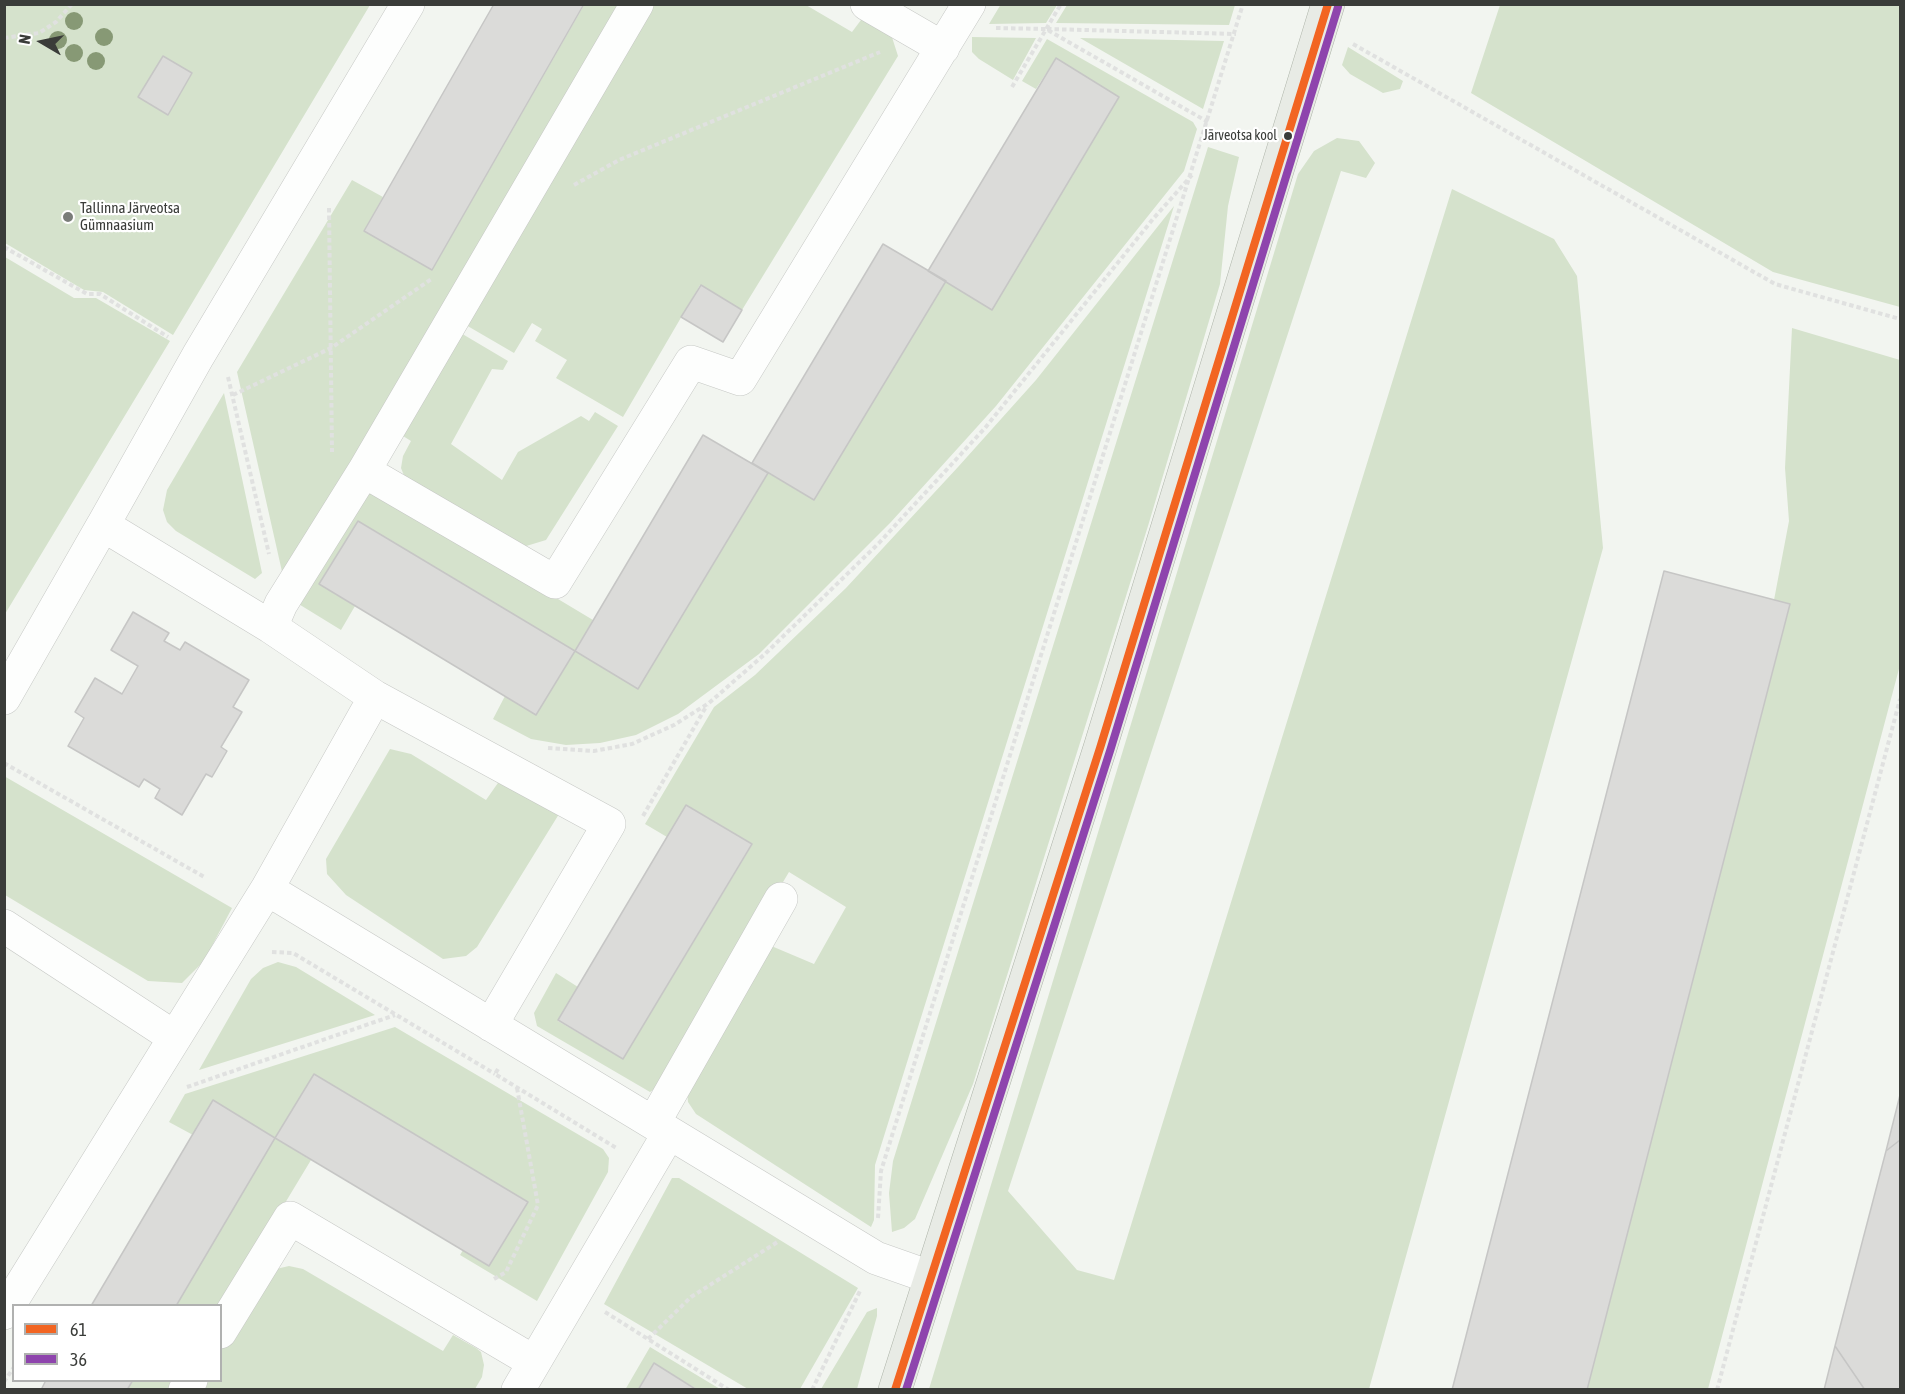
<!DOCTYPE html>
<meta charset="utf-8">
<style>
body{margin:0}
#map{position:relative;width:1905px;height:1394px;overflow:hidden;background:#f2f5f0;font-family:"Asap Condensed",sans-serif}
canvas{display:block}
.frame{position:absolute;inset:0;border:6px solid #3a3c39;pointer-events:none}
.legend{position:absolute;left:12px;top:1304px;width:210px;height:78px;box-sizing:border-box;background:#fff;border:2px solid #b0b1b0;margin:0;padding:8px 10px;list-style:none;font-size:18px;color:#3a3c39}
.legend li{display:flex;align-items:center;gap:12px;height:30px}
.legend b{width:30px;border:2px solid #b0b1b0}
.north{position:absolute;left:12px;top:12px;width:60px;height:60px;-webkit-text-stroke:4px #fff;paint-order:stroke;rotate:279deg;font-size:16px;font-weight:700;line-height:24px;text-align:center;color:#3a3c39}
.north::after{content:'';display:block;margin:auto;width:21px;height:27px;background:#3a3c39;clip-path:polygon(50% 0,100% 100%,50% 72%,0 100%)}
</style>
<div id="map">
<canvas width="1905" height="1394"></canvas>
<div class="frame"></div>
<ul class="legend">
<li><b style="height:8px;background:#f26522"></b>61</li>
<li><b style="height:8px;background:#8e44ad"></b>36</li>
</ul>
<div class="north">N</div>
</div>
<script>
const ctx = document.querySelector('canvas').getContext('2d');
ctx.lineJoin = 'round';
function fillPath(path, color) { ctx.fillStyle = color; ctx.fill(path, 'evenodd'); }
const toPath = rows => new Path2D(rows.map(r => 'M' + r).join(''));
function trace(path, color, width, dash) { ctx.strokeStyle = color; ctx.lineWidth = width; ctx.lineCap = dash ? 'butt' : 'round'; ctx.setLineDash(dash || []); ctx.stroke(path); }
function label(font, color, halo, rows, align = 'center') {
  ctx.font = font + ' "Asap Condensed",sans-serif'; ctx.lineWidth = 4.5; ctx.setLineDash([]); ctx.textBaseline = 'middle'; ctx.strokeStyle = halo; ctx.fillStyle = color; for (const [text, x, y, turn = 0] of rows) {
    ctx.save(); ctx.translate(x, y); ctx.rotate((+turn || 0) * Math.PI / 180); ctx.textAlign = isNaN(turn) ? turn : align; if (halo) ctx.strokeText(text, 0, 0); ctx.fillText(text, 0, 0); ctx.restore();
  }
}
const green = toPath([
 [1001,4,1057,4,1057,5,1046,23,989,24],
 [4,5,370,5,173,335,103,292,84,290,5,243],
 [163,56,192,73,168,114,139,96],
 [584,5,623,5,283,576,237,372,352,180,383,197,364,231,432,270],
 [645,5,806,5,852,32,864,16,890,31,898,56,742,310,700,285,623,417,556,378,567,360,535,341,542,329,532,323,514,353,459,321],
 [1067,5,1067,4,1235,5,1229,25,1056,23],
 [1500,5,1900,5,1900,307,1773,272,1471,93],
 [972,37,1036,38,1013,80,979,59,972,52],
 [1080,38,1224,41,1203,109],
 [1047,39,1193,122,1197,129,1184,171,996,406,891,522,759,654,678,714,636,735,600,743,566,745,531,739,493,719,505,696,536,715,575,651,358,521,319,584,355,606,341,630,297,603,368,494,383,494,593,620,575,651,638,689,768,473,814,500,946,281,992,309,1119,97,1056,58,1036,89,1022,81],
 [1348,47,1403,81,1400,89,1383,93,1350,74,1342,65],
 [1337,138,1359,141,1375,163,1366,178,1341,171,1008,1191,1077,1270,1114,1280,1452,189,1554,239,1577,276,1603,548,1369,1389,929,1389,1298,174,1314,151],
 [1208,147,1239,157,1228,206,1220,284,1148,526,973,1084,915,1219,904,1228,892,1232,889,1193,893,1161],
 [1174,206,875,1165,874,1220,871,1227,696,1114,688,1102,687,1091,769,945,814,964,846,907,789,872,663,1083,650,1092,537,1026,534,1013,556,973,578,987,558,1021,623,1059,752,845,667,837,645,824,714,707,755,675,846,588,958,467,1036,380],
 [5,257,74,298,96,298,170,341,5,614],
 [1792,328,1900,360,1900,665,1708,1389,1587,1390,1790,604,1774,600,1789,521,1785,468],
 [454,329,508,361,503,370,492,369,451,444,502,480,518,452,581,416,589,421,595,412,618,426,546,540,523,547,405,478,401,468,403,456,411,441,395,431],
 [224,393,262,573,255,579,176,531,167,522,163,510,167,490],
 [390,749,411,754,486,800,500,780,559,814,477,947,466,956,443,959,346,895,327,874,326,859],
 [4,776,232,908,204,961,182,983,148,981,5,895],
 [278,962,296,967,375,1015,199,1070,251,979,263,968],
 [395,1027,603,1149,609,1158,608,1172,537,1301,460,1255,463,1250,489,1266,528,1202,314,1075,275,1138,311,1160,221,1309,220,1306,176,1305,274,1138,193,1135,169,1122,185,1094],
 [672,1178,679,1178,858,1288,800,1389,748,1389,604,1304],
 [289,1266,303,1269,443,1351,453,1335,476,1348,481,1352,484,1365,482,1377,475,1389,195,1390,201,1381,220,1380,221,1348,276,1269],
 [877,1308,877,1316,857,1389,821,1389,867,1312],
 [650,1347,720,1389,697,1389,654,1364,638,1389,625,1390],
 [133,1381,177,1381,172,1389,127,1390]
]);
const building = toPath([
 [494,4,584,4,432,270,364,231,494,4],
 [163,56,192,73,168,115,138,97,163,56],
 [1056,58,1119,97,992,310,928,271,1056,58],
 [883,244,946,281,814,500,752,463,883,244],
 [701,285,742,310,723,342,681,317,701,285],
 [703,435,768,473,638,689,575,651,703,435],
 [358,521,575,651,536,715,319,584,358,521],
 [1664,571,1790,604,1587,1390,1452,1390,1664,571],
 [133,612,169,633,164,641,180,650,185,642,249,680,233,707,242,712,221,747,227,751,212,777,206,774,182,815,155,798,160,789,144,779,139,787,68,746,84,718,75,712,95,678,122,694,138,666,111,650,133,612],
 [686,805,752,844,623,1059,558,1020,686,805],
 [314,1074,528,1202,489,1266,275,1138,314,1074],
 [1900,1095,1900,1140,1886,1151,1900,1095],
 [213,1100,275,1138,176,1306,91,1306,213,1100],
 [1900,1140,1900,1390,1865,1390,1835,1346,1886,1151,1900,1140],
 [1835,1346,1865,1390,1824,1390,1835,1346],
 [654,1363,697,1390,638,1390,654,1363],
 [46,1380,133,1380,127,1390,41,1390,46,1380]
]);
const path = toPath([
 [996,28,1046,29,1208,122],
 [1047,29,1236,34],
 [4,38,39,33,56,22,72,4],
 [1353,44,1775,284,1900,319],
 [1012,87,1061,4],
 [574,185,619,160,880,52],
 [329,208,332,452],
 [4,247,87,294,100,294,168,337],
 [228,377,269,554],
 [233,395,331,348,433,278],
 [548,748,594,751,632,744,674,725,709,703,765,654,879,543,985,428,1153,219,1192,175],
 [4,763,206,878],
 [643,816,707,705],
 [272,952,293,953,495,1074],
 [498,1069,495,1074,618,1149],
 [187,1087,395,1015],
 [878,1218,881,1171,1243,4],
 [494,1279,506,1272,538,1205,517,1088],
 [605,1312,729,1390],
 [648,1339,691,1297,779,1241],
 [4,1382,14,1367],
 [812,1390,860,1291],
 [1717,1390,1900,699]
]);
const minor = toPath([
 [408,4,198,356,103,525,271,627,375,697,267,889,876,1258,930,1277],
 [867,4,943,48],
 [364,471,637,4],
 [271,627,281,604,364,471,555,582,691,362,740,379,969,4],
 [375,697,609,824,491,1025],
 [4,698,103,525],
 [4,926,174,1037],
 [654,1122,781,899],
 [4,1313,267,889],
 [220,1332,290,1218,534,1362],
 [185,1390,191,1380],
 [518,1390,669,1133]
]);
const major = toPath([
 [895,1390,1100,748,1328,4]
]);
const bus1 = toPath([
 [895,1390,1100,748,1328,4]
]);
const bus2 = toPath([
 [906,1390,1110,751,1338,7]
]);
const trees = [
 [74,21],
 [104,37],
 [58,40],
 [74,53],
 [96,61]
];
const markers = [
 [1288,136,5,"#3a3c39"],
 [68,217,6,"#7a7d79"]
];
const busNames = [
 ["Järveotsa kool",1277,136]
];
const poiNames = [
 ["Tallinna Järveotsa",80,208],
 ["Gümnaasium",80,225]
];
fillPath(green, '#d5e2cc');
fillPath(building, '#dbdbd9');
trace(building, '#c6c6c5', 1.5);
trace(minor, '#c6c8c5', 34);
trace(major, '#aeb4a9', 34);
trace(path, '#e0e1e0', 4, [4.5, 3]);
trace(minor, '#fdfefd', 33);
trace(major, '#e8ebe5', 33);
trace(bus1, '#f26522', 8);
trace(bus2, '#8e44ad', 8);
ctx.fillStyle = '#879975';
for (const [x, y] of trees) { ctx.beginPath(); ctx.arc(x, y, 9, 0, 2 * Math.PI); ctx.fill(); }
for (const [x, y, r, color] of markers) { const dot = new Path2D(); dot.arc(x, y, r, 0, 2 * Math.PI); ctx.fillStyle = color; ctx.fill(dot); trace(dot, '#fff', 2); }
label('14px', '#3a3c39', '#fff', busNames, 'right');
label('15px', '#3a3c39', '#fff', poiNames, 'left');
</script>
